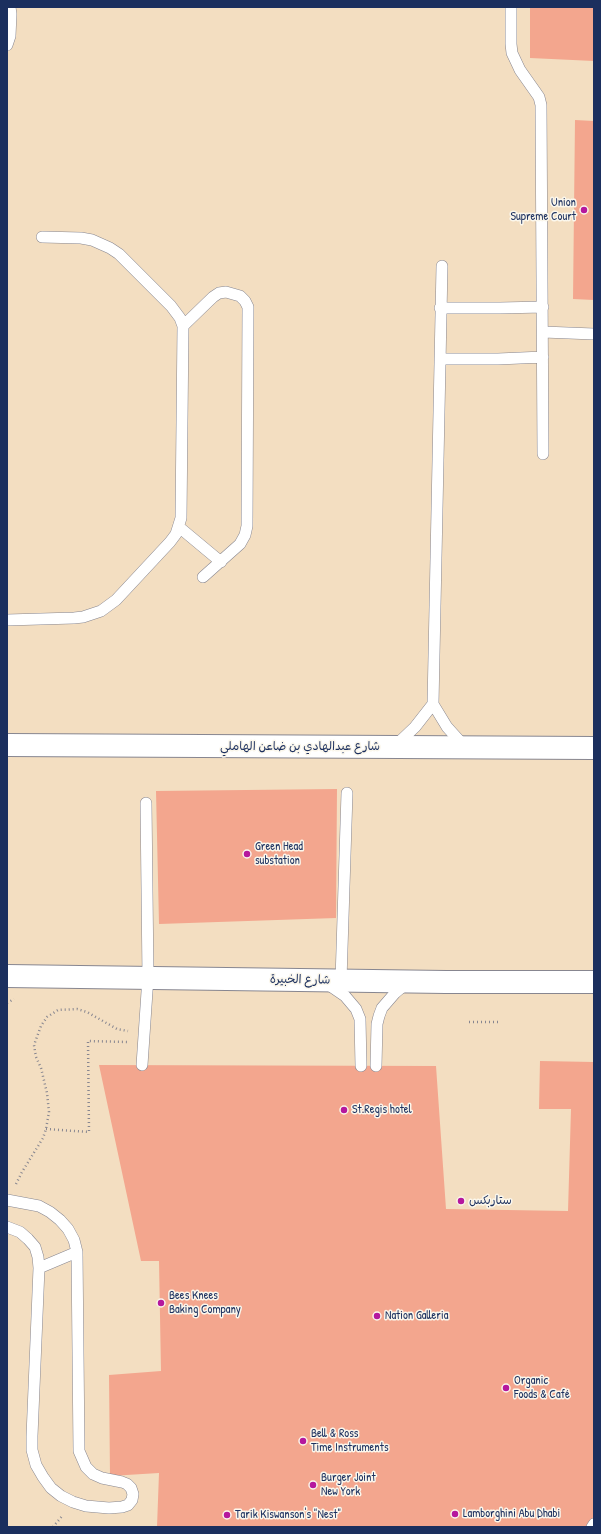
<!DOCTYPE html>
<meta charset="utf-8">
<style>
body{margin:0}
#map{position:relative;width:601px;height:1534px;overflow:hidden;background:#f3dec1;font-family:"Patrick Hand",sans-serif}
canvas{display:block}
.frame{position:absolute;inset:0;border:8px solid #1b2f5e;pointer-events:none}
</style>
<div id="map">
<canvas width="601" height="1534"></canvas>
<div class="frame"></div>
</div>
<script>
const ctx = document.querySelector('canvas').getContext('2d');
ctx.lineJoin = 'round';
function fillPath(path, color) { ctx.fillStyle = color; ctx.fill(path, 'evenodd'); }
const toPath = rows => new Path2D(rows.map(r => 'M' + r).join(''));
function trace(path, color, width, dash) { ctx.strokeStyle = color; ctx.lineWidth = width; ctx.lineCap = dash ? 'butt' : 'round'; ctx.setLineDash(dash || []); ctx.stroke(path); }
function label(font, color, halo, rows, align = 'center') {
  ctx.font = font + ' "Patrick Hand","Playpen Sans Arabic",sans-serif'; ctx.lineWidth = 3; ctx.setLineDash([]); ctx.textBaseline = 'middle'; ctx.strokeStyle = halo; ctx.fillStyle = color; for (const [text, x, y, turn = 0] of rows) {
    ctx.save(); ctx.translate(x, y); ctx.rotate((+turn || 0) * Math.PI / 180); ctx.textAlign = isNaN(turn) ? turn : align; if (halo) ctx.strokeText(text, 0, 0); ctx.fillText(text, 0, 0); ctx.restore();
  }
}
const building = toPath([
 [530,7,594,7,594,61,530,58],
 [575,120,594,121,594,300,573,299],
 [337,789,336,918,159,924,156,791],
 [540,1061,594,1062,594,1527,157,1527,159,1473,110,1476,109,1375,161,1371,159,1261,141,1261,99,1065,436,1066,446,1209,568,1211,571,1109,539,1109]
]);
const path = toPath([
 [7,1003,14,999],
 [469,1022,498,1022],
 [46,1129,89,1132,88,1041,127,1042],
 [16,1184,22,1172,43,1138,46,1129,49,1112,47,1093,41,1068,36,1057,34,1045,41,1026,47,1017,58,1010,77,1009,87,1012,117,1029,128,1031],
 [53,1527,63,1515]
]);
const lane = toPath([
 [511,7,511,44,512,53,520,70,539,97,541,105,543,454],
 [7,45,10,36,11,14,10,7],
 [442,266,433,704,447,727,465,747],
 [440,308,500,308,543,307],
 [183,326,213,297,219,293,226,292,240,296,245,301,248,307,247,526,245,535,240,544,203,577],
 [543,332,594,334],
 [440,359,498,359,543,357],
 [179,527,221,562],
 [7,620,74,618,83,617,101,611,116,600,170,542,176,534,181,518,183,326,180,318,171,306,119,254,110,248,92,240,81,238,42,237],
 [395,746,415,727,433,704],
 [341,980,347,793],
 [326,983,345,996,356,1009,360,1019,361,1066],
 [142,1065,148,977,146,803],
 [376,1066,377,1024,379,1016,382,1008,395,993,407,983],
 [7,1200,39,1206,50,1212,60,1220,68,1229,74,1240,77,1252,79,1451,86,1467,93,1474,102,1478,122,1482,127,1484,131,1488,133,1494,132,1500,128,1505,122,1507,109,1508,86,1506,73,1502,61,1496,51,1488,43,1477,36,1465,32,1450,32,1436,39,1268,38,1257,35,1247,28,1239,20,1232,7,1227],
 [39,1268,77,1252],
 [592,1527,594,1524]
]);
const street = toPath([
 [7,745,594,748],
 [7,976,446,982,594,982]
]);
const markers = [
 [584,210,4,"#b5179e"],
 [247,854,4,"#b5179e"],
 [344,1110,4,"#b5179e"],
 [461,1201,4,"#b5179e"],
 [161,1303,4,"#b5179e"],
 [377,1316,4,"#b5179e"],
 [506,1388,4,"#b5179e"],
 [303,1441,4,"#b5179e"],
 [313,1485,4,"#b5179e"],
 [455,1514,4,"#b5179e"],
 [227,1515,4,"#b5179e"]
];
const poiNames = [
 ["Union",576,203,"right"],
 ["Supreme Court",576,217,"right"],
 ["Green Head",255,847],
 ["substation",255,861],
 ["St.Regis hotel",352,1110],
 ["ستاربكس",469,1201],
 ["Bees Knees",169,1296],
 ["Baking Company",169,1310],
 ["Nation Galleria",385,1316],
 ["Organic",514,1381],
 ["Foods & Café",514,1395],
 ["Bell & Ross",311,1434],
 ["Time Instruments",311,1448],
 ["Burger Joint",321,1478],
 ["New York",321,1492],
 ["Lamborghini Abu Dhabi",463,1514],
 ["Tarik Kiswanson's \"Nest\"",235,1515]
];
const streetNames = [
 ["شارع عبدالهادي بن ضاعن الهاملي",300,747],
 ["شارع الخبيرة",300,980,1]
];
fillPath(building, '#f3a68e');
trace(lane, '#878690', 12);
trace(street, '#878690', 24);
trace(path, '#878690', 2.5, [1, 3]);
trace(lane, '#fff', 11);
trace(street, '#fff', 22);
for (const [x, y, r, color] of markers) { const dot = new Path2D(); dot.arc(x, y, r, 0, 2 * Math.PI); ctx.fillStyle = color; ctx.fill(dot); trace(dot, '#fbf7ec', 1.5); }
label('12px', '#1b2f5e', '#fbf7ec', poiNames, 'left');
label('12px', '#1b2f5e', '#fbf7ec', streetNames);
</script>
